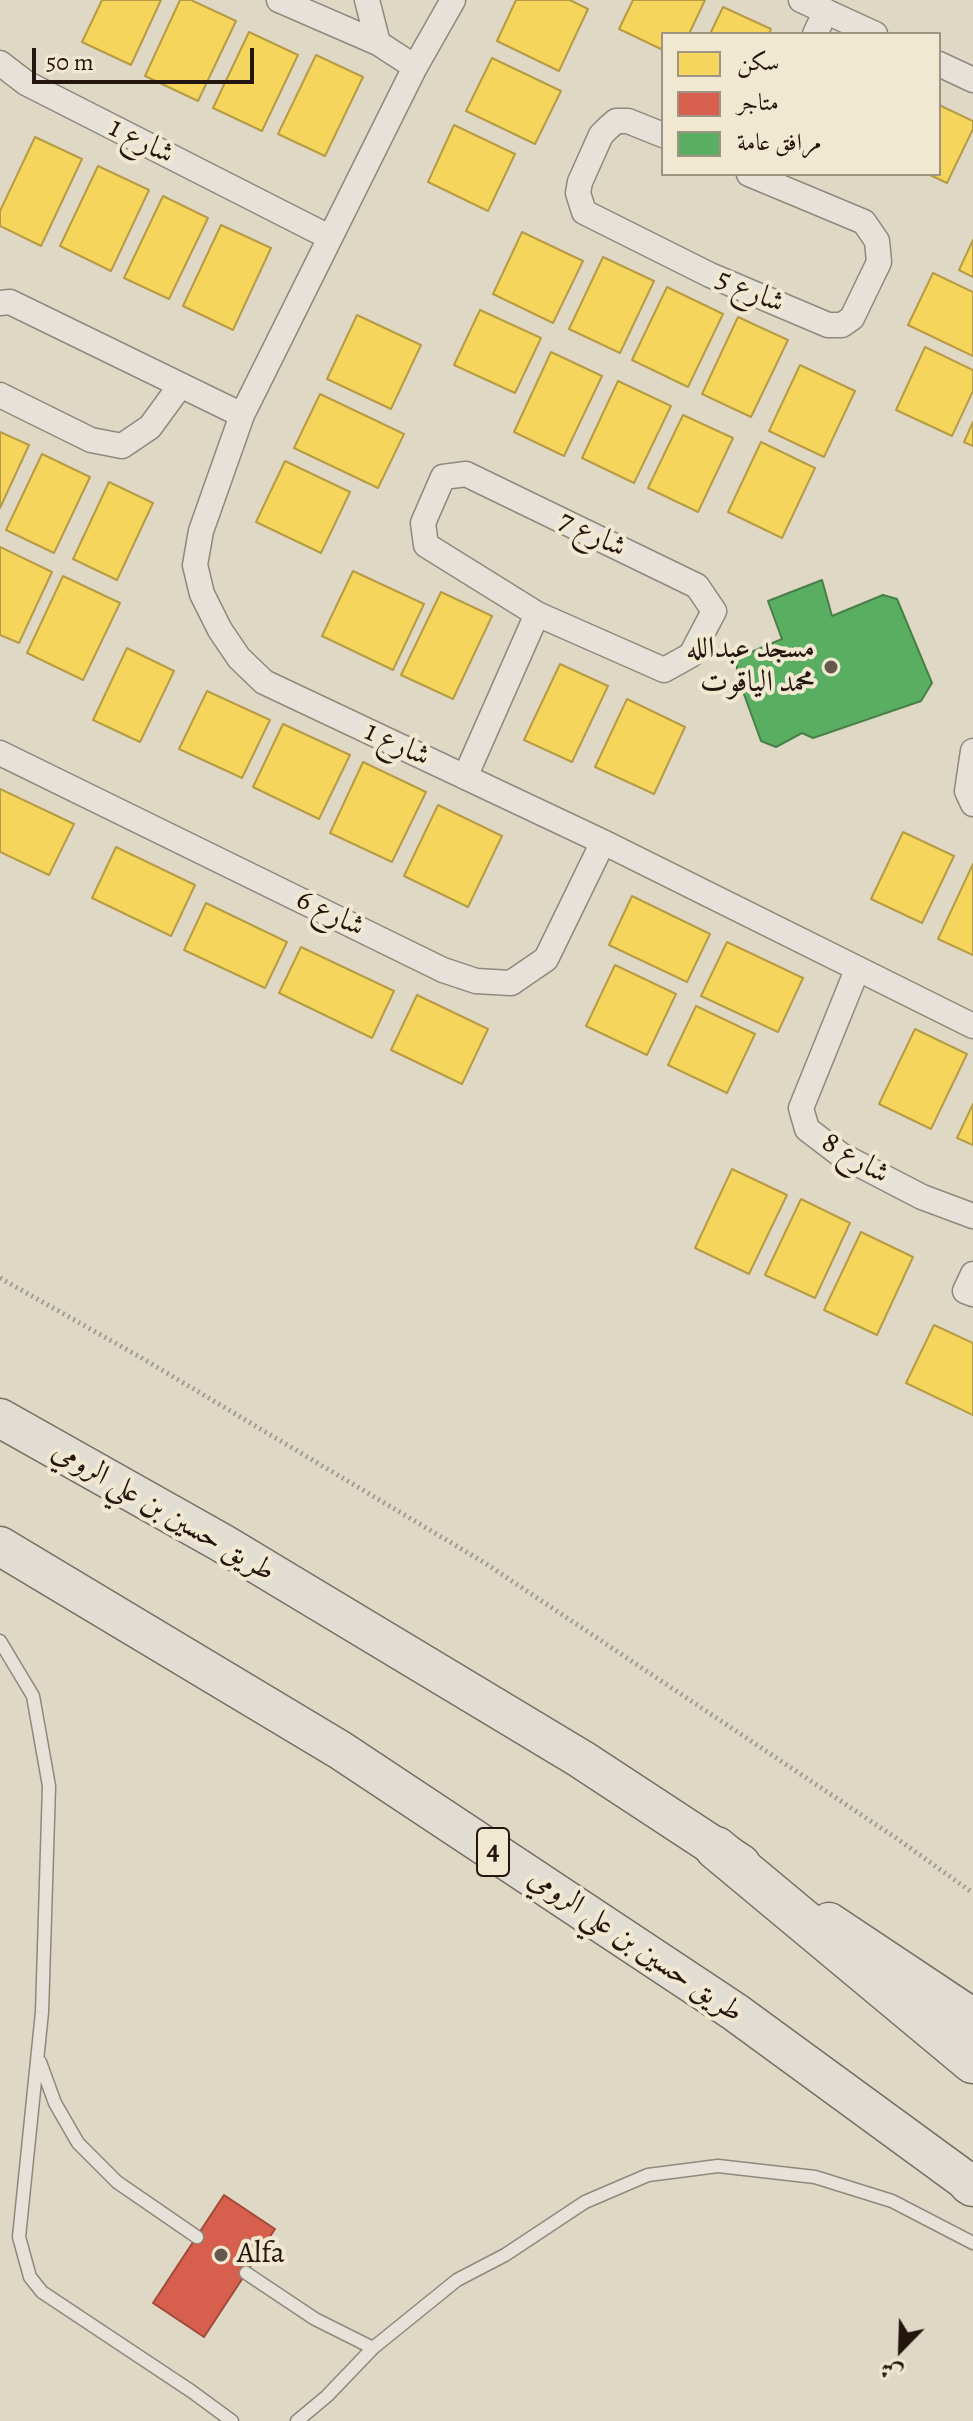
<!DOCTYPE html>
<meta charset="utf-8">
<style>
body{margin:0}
#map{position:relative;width:973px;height:2421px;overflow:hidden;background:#dfd8c5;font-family:Alegreya,Amiri,serif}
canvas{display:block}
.legend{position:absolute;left:661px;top:32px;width:280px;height:144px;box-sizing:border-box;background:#f1e8d2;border:2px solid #9f9484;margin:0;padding:10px 14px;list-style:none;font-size:24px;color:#24150e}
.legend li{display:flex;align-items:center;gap:16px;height:40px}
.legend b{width:40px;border:2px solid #9f9484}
.north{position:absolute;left:861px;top:2309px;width:80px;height:80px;-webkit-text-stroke:6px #f1e8d2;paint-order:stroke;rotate:203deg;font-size:22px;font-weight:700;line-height:32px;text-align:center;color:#24150e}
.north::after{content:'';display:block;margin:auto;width:28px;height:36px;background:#24150e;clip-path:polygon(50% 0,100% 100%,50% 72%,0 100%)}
.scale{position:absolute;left:32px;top:48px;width:222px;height:36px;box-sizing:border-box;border:4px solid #24150e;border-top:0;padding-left:10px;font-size:24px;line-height:28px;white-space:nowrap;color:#24150e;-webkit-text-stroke:6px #f1e8d2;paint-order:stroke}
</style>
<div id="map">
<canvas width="973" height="2421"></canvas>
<ul class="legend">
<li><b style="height:22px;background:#f6d55c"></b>سكن</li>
<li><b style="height:22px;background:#d6604d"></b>متاجر</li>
<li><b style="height:22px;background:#5aae61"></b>مرافق عامة</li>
</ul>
<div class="north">ش</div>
<div class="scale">50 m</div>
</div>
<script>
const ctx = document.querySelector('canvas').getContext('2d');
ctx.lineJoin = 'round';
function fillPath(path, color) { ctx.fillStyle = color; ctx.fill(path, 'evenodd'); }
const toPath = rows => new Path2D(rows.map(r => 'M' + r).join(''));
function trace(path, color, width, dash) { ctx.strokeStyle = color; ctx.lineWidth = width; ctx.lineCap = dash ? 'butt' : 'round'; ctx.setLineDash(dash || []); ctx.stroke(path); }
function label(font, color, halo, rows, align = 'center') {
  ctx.font = font + ' Alegreya,Amiri,serif'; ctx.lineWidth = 8; ctx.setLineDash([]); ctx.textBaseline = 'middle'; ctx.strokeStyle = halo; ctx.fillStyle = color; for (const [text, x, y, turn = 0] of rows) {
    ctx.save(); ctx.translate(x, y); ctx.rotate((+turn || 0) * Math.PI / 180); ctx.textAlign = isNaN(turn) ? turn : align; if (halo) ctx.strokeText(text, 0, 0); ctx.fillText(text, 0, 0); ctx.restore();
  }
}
const homes = toPath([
 [102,0,161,0,131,65,82,42,102,0],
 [180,0,191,0,236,21,198,101,145,76,180,0],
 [516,0,570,0,588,9,559,71,497,41,516,0],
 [633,0,705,0,689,34,663,34,663,50,619,29,633,0],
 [723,7,771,29,769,34,710,34,723,7],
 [249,32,298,55,262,131,213,108,249,32],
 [316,55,363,77,325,156,278,134,316,55],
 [492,58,561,91,535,144,466,111,492,58],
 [939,105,973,121,973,129,947,183,928,174,939,174,939,105],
 [454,125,515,154,488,211,428,182,454,125],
 [35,137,82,159,41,246,0,226,0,211,35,137],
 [98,166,149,190,111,271,60,246,98,166],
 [163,196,208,218,169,299,124,278,163,196],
 [221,225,271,248,233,330,183,306,221,225],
 [522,232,583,261,553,323,493,294,522,232],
 [973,240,973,277,959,270,973,240],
 [603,257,654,281,620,353,569,329,603,257],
 [933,273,973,292,973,356,908,325,933,273],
 [667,287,723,314,688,387,632,360,667,287],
 [480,310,541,338,515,393,454,365,480,310],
 [357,315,421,345,391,409,327,379,357,315],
 [738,317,788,340,751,417,702,394,738,317],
 [925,347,973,370,973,391,952,436,896,410,925,347],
 [551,352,602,376,564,456,514,432,551,352],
 [800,365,855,391,824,457,769,431,800,365],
 [618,381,671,406,634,483,582,458,618,381],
 [320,394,404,434,378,488,294,448,320,394],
 [683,415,733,438,698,512,648,488,683,415],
 [973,422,973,446,964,442,973,422],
 [0,432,29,445,0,508,0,432],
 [761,442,815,468,782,538,728,512,761,442],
 [42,454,90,477,54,553,6,530,42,454],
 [285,461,350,492,321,553,256,522,285,461],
 [109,482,153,503,117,580,73,559,109,482],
 [0,547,52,572,19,643,0,635,0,547],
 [353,571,424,604,393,670,322,636,353,571],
 [63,576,120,603,83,680,27,653,63,576],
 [441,592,492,616,453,699,401,675,441,592],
 [127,648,174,671,140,742,93,720,127,648],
 [560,664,608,686,572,762,524,740,560,664],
 [207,691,270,720,242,778,179,749,207,691],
 [627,699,685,727,654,794,595,767,627,699],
 [283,724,350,755,319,819,253,787,283,724],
 [363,762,426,792,392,862,330,833,363,762],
 [0,789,74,824,49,875,0,852,0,789],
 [438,805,502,836,468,907,404,876,438,805],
 [903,832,954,856,922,923,871,899,903,832],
 [116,847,195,885,171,936,92,898,116,847],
 [973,864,973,955,938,939,973,864],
 [632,896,710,934,687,982,609,945,632,896],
 [206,903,287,942,265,988,184,950,206,903],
 [727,942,803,978,778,1032,701,996,727,942],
 [301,947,394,991,372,1038,279,993,301,947],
 [615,965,676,994,647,1055,586,1026,615,965],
 [417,995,488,1029,462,1084,391,1050,417,995],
 [696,1006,755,1034,727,1093,668,1065,696,1006],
 [915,1029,967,1054,931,1129,879,1104,915,1029],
 [973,1104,973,1145,957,1138,973,1104],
 [732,1169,787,1195,749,1274,695,1248,732,1169],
 [801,1199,850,1223,815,1298,765,1275,801,1199],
 [861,1232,913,1257,877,1335,824,1310,861,1232],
 [934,1325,973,1343,973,1415,906,1383,934,1325]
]);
const shops = toPath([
 [224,2195,275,2229,204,2337,153,2303,224,2195]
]);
const public = toPath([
 [822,580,832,616,883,595,897,599,932,683,921,701,813,738,802,733,776,747,761,741,737,675,737,658,782,639,768,601,822,580]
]);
const path = toPath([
 [0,1278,140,1357,485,1563,899,1840,973,1893]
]);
const service = toPath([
 [0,1641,33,1696,49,1786,42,2012,19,2237,30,2277,42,2292,191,2391,232,2421],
 [40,2062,55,2103,78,2143,117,2182,197,2237],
 [246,2273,315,2319,373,2348],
 [297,2421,327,2396,373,2348,457,2280,505,2255,585,2202,648,2175,718,2166,815,2177,892,2201,973,2243]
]);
const minor = toPath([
 [279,0,378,43,415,67],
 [367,0,378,43],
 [453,0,415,67,242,415,201,531,195,565,202,594,220,630,239,658,264,682,603,842,973,1026],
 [801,0,875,34],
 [815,34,826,11],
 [0,63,26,83,329,237],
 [939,64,973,80],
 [663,135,628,121,616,121,608,128,601,135,580,182,578,193,584,212,710,275,828,325,842,325,852,318,879,262,877,241,864,222,749,174],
 [0,303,10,302,242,415],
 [0,395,91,440,122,446,150,427,180,386],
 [466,474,697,586,714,611,691,655,664,670,537,614,426,545,423,523,443,477,466,474],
 [973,751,967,791,973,804],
 [0,753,443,970,476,981,511,983,546,959,603,842],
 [465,777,537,614],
 [857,970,801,1108,807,1129,841,1155,922,1197,973,1216],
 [973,1274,965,1291,973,1294]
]);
const trunk = toPath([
 [0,1418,222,1543,581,1759,741,1864],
 [0,1546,340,1750,735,2012,973,2186],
 [829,1922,973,2018]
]);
const motorway = toPath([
 [716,1848,973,2062],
 [970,2183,973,2185]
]);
const markers = [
 [831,667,8,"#65594e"],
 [221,2255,8,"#65594e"]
];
const shields = [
 [493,1852,32]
];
const shieldNames = [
 ["4",493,1852]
];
const streetNames = [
 ["شارع 1",141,142,27],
 ["شارع 5",750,292,23],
 ["شارع 7",592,535,26],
 ["شارع 1",397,745,25],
 ["شارع 6",330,914,26],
 ["شارع 8",855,1159,31],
 ["طريق حسين بن علي الرومي",163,1512,30],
 ["طريق حسين بن علي الرومي",635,1946,34]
];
const poiNames = [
 ["مسجد عبدالله",815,650],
 ["محمد الياقوت",815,684],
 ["Alfa",237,2255,"left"]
];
fillPath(homes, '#f6d55c');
trace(homes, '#b79b45', 2);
fillPath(shops, '#d6604d');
trace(shops, '#a14a3a', 2);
fillPath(public, '#5aae61');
trace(public, '#4a8048', 2);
trace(service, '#8f887d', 15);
trace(minor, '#8f887d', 27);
trace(trunk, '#746e64', 41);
trace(motorway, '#746e64', 45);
trace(path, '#a19c95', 5, [2, 4]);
trace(service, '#e6e2d9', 12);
trace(minor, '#e6e2d9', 24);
trace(trunk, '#e2ddd2', 38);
trace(motorway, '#e2ddd2', 42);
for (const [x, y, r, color] of markers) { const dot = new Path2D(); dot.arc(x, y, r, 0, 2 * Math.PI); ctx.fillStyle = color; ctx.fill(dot); trace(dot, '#f1e8d2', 3); }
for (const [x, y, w] of shields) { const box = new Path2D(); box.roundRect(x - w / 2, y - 24, w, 48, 6); ctx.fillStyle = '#f1e8d2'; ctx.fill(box); trace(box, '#24150e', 2); }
label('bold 28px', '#24150e', null, shieldNames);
label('30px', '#24150e', '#f1e8d2', streetNames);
label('30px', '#24150e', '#f1e8d2', poiNames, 'right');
</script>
